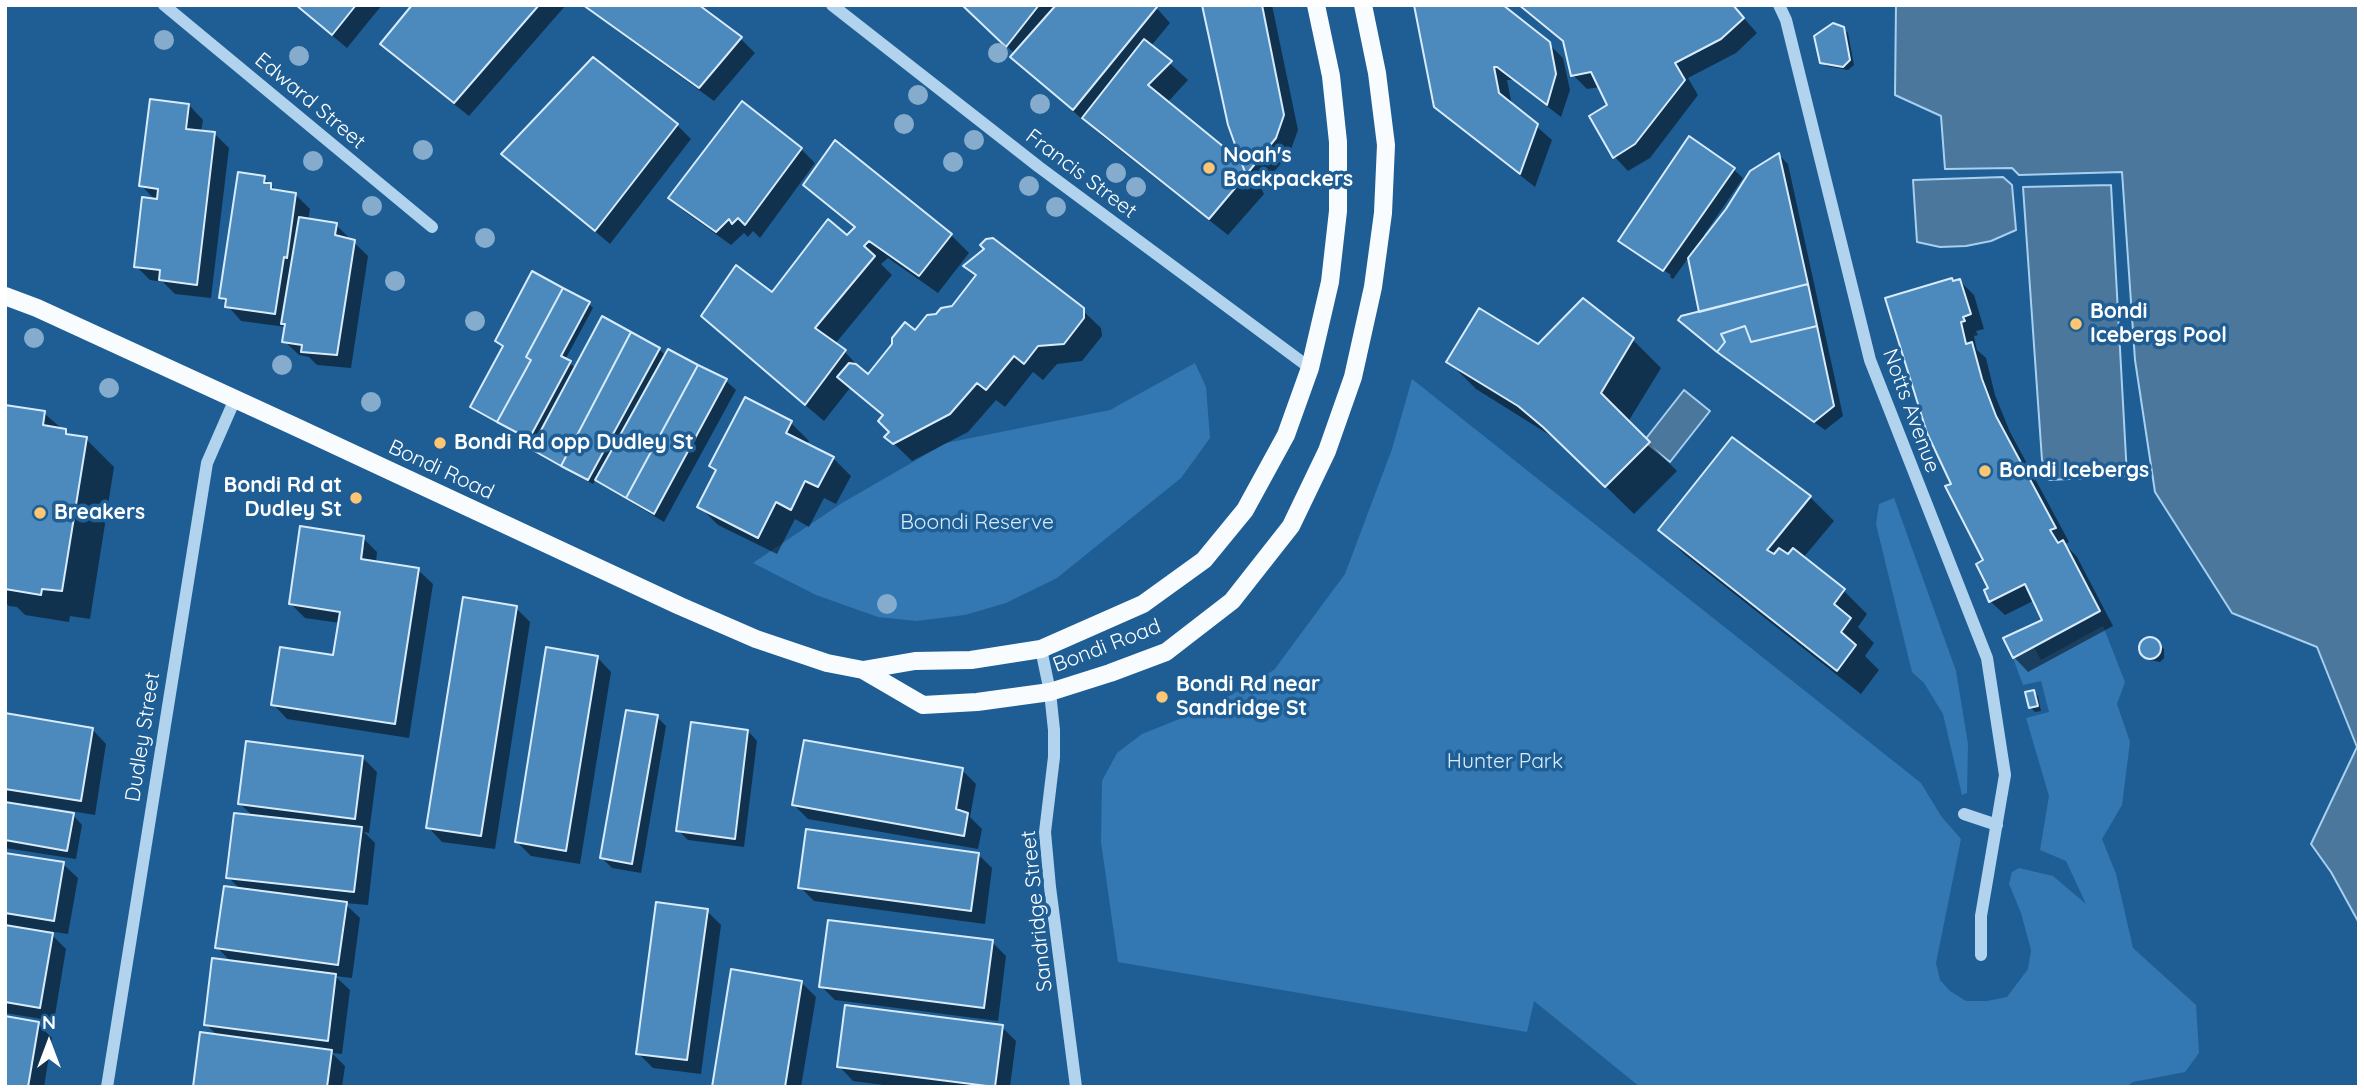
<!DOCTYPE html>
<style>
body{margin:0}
#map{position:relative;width:2364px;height:1092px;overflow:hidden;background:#1f5e94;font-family:Quicksand,sans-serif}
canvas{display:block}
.frame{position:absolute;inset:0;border:7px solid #fff;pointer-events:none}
.north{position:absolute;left:14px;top:1008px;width:70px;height:70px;-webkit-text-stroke:5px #1f5e94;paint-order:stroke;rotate:0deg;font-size:19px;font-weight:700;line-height:28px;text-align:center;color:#fff}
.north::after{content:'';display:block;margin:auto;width:24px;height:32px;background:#fff;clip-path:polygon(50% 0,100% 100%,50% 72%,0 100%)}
</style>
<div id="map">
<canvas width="2364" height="1092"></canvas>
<div class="frame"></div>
<div class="north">N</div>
</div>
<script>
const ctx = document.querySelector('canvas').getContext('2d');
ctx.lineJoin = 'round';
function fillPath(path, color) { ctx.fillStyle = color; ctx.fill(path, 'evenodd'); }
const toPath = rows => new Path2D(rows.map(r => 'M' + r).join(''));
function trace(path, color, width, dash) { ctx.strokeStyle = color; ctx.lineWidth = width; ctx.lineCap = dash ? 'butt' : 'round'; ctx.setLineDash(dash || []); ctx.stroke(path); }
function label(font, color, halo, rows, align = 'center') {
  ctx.font = font + ' Quicksand,sans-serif'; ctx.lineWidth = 7; ctx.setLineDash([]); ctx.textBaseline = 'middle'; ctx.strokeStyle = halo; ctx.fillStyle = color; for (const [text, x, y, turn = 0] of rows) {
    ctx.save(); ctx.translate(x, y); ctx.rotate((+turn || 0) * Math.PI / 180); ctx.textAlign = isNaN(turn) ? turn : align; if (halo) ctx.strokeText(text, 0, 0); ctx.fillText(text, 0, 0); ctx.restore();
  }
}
const green = toPath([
 [1195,363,1206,387,1210,438,1181,478,1057,578,1006,603,965,615,916,621,878,617,816,595,753,563,842,503,946,443,1110,410],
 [1412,379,1921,783,1941,816,1961,839,1936,963,1940,980,1950,991,1966,1001,1987,1001,2007,997,2028,969,2031,950,2021,913,2009,884,2012,872,2019,868,2053,876,2086,904,2066,861,2040,850,2049,796,2026,718,2049,712,2041,681,2023,685,2013,658,2034,647,2041,660,2103,626,2125,682,2117,704,2130,742,2122,805,2102,839,2116,874,2133,948,2196,1005,2199,1053,2185,1072,2133,1082,2126,1087,1640,1087,1534,1001,1527,1032,1118,962,1101,842,1102,781,1117,753,1142,734,1212,706,1274,670,1345,574,1392,449],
 [1894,498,1956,671,1968,744,1967,793,1962,795,1943,714,1924,683,1912,672,1876,524,1879,504]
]);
const water = toPath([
 [1896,5,2359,5,2359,923,2331,872,2311,844,2357,747,2317,647,2232,613,2155,492,2135,360,2122,172,2019,175,2012,168,1945,169,1941,116,1895,95,1896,5],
 [2003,177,2012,185,2016,230,1991,241,1966,246,1940,247,1917,242,1913,180,2003,177],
 [2111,185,2127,476,2049,480,2042,460,2023,187,2111,185],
 [1684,390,1710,411,1670,462,1644,441,1684,390]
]);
const shadow = toPath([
 [296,5,382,5,347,48],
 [414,5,566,5,469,116,396,58,382,44],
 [582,5,696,5,741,39,755,53,714,101],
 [964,5,1154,5,1170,23,1151,46,1188,80,1167,103,1246,168,1203,5,1272,5,1298,130,1290,152,1261,188,1264,194,1228,235,1102,136,1026,71,1015,54],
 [1416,5,1548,43,1563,58,1570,90,1561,117,1513,80,1507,80,1512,105,1552,140,1535,187,1451,121,1436,106],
 [1517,5,1732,5,1757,33,1736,53,1688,78,1698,95,1650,158,1628,171,1614,156,1609,106,1600,87,1587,89,1573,75,1566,44],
 [1843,28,1848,33,1854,65,1848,70,1826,66,1822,62],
 [189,105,203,120,201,132,215,134,229,148,211,298,175,294,163,282,150,280,136,266,156,201,141,185],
 [677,125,691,139,610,244,504,154],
 [835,142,951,235,969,253,938,293,888,258,881,264,892,275,835,344,845,352,868,377,915,332,937,315,953,307,977,277,966,266,1082,310,1101,328,1102,336,1082,361,1057,364,1043,380,1033,372,1005,407,996,400,968,432,912,461,887,437,891,432,884,417,850,388,824,421,721,334,703,316,773,295,856,229,824,203,806,185],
 [801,149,815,163,760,238,753,231,748,237,744,233,731,245,685,212,670,198],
 [1779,155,1788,164,1843,416,1825,430,1689,330,1680,320,1701,313,1689,257,1673,279,1670,277,1671,275,1628,246,1628,249,1620,240,1733,169,1743,178,1704,235,1707,236],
 [264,178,278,192,295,194,310,209,308,221,336,225,368,256,351,368,317,365,309,357,299,355,284,341,286,327,241,321,221,298],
 [1960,281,1974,295,1984,329,1976,331,1978,335,1974,336,1977,350,1986,358,1995,395,2010,432,2069,542,2065,544,2077,557,2113,626,2028,672,2014,657,2006,639,2044,621,2035,600,2005,615,1990,601,1991,589,1985,561,1953,485,1954,283],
 [589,304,593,308,565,360,576,368,659,349,666,356,697,366,726,381,736,390,664,522,602,485,596,478,593,484,537,453,533,448,535,443,472,407,504,347,497,341],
 [1633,340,1661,368,1628,422,1677,471,1634,514,1574,455,1548,434,1476,389,1448,361,1539,346],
 [5,407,44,413,71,437,86,439,114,467,90,619,70,616,69,622,25,615,17,607,9,606,5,602],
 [791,423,809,441,807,445,833,458,851,476,836,504,824,498,809,527,795,519,777,554,718,525,700,507,717,473,711,466],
 [1810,497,1834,521,1803,558,1844,591,1867,614,1858,627,1874,643,1865,656,1879,670,1861,694,1684,554,1660,530],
 [363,538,377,552,376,563,418,570,433,584,409,738,287,719,273,704,335,657,340,623,305,618,290,603],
 [361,547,364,547,361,568],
 [516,608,530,622,495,849,442,842,428,827],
 [2148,638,2154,640,2164,649,2164,658,2160,662,2150,660,2141,650,2142,644],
 [597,657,611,672,580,864,531,856,516,841],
 [2033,692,2038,696,2041,711,2035,712,2030,707],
 [5,715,92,729,106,744,95,815,35,805,34,808,73,815,82,825,76,859,5,848],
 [657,717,666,726,641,873,612,868,602,858],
 [748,731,757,741,744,847,688,840,678,830],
 [363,758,377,772,369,833,364,832,375,843,368,905,344,903,360,918,352,978,335,976,350,990,342,1054,332,1053,345,1066,342,1087,195,1087,218,1036,206,1024,232,963,217,947,241,890,228,877,253,816,239,803],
 [962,770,976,784,970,817,982,829,978,849,808,819,794,805],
 [978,854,992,868,985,924,814,901,800,887],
 [5,855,63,864,78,878,68,934,48,931,66,949,54,1021,5,1013],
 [707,911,721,925,701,1074,653,1068,638,1053],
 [992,942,1006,956,998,1021,835,1000,821,986],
 [801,982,816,997,801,1087,714,1087],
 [38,1024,52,1038,44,1087,5,1087],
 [1002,1027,1016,1041,1010,1087,899,1087,853,1081,839,1066]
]);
const building = toPath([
 [296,5,356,5,332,35,296,5],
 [412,5,539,5,454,103,380,44,412,5],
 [583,5,699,5,742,37,699,88,583,5],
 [962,5,1039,5,1006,47,962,5],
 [1056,5,1155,5,1157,7,1073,110,1010,57,1056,5],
 [1202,5,1262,5,1284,115,1276,138,1246,175,1228,125,1202,5],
 [1414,5,1503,5,1550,42,1556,74,1547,105,1497,67,1494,67,1499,93,1538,124,1520,174,1434,107,1414,5],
 [1519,5,1733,5,1744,18,1721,39,1675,63,1685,80,1635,144,1613,158,1589,116,1607,105,1591,72,1571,76,1563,41,1519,5],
 [1833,23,1844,27,1850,60,1843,67,1820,63,1814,36,1833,23],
 [1144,39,1172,61,1148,85,1241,161,1246,175,1209,219,1082,118,1144,39],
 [593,57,678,124,595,231,501,154,593,57],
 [150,99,189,104,186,129,215,132,197,285,159,280,160,270,134,267,142,197,157,199,158,189,139,186,150,99],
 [742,101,802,148,745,225,738,218,732,224,729,219,716,232,668,198,742,101],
 [1689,136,1735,168,1663,271,1618,241,1689,136],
 [835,140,952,234,919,276,869,241,864,246,875,256,815,328,846,350,805,405,701,316,736,265,772,292,828,219,847,235,855,227,803,185,835,140],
 [1779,153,1808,284,1699,312,1688,258,1726,209,1750,171,1779,153],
 [238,172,265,176,264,183,271,183,271,189,296,193,287,258,284,257,275,314,225,307,226,299,219,298,238,172],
 [299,217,337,223,335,235,355,240,337,355,301,352,302,345,282,342,285,324,281,324,299,217],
 [993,238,1084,308,1084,318,1064,344,1038,346,1024,364,1014,356,986,390,977,383,950,414,893,444,884,437,889,432,878,421,883,415,837,377,849,363,856,364,868,374,892,344,892,338,905,322,915,330,927,315,936,314,941,308,952,306,976,275,963,266,984,249,980,245,986,239,993,238],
 [532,271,563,288,526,357,531,360,497,422,470,407,503,346,495,341,532,271],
 [1952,278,1953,281,1960,279,1971,314,1963,317,1965,321,1961,322,1966,344,1972,342,1982,379,1996,416,2056,528,2050,530,2058,543,2063,540,2100,611,2013,658,2003,638,2042,620,2025,584,1989,602,1984,590,1988,588,1976,564,1983,560,1945,486,1951,484,1927,433,1885,298,1952,278],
 [1808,284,1817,326,1751,342,1745,326,1721,334,1725,342,1717,352,1678,320,1681,316,1808,284],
 [563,288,590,302,561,356,571,361,529,439,497,422,531,360,526,357,563,288],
 [1583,298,1634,338,1601,393,1650,442,1605,487,1543,427,1518,406,1446,362,1479,308,1538,344,1583,298],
 [602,316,631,332,561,466,531,449,602,316],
 [1745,326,1751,342,1817,326,1834,406,1814,422,1717,352,1725,342,1721,334,1745,326],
 [631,332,660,348,588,480,561,466,631,332],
 [668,349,698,365,626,498,595,480,668,349],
 [698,365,727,379,654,514,626,498,698,365],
 [745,397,792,421,786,433,834,457,818,487,805,481,791,510,776,502,758,538,697,507,716,470,709,466,745,397],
 [5,405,45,411,43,425,66,429,66,434,87,437,62,591,42,589,41,595,5,589,5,405],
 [1732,437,1811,496,1767,550,1774,554,1779,548,1788,554,1793,548,1845,589,1834,604,1851,618,1841,632,1856,645,1837,671,1658,530,1732,437],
 [300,526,364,536,361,559,419,568,395,724,271,705,280,647,333,655,340,612,289,604,300,526],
 [463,597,517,606,481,836,426,828,463,597],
 '2139 648a11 11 0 1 1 22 0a11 11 0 1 1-22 0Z',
 [546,647,598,656,566,851,515,842,546,647],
 [2034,690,2038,706,2029,708,2025,692,2034,690],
 [626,710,658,715,632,864,600,858,626,710],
 [5,713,93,728,81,801,5,789,5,713],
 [691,722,748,730,735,839,676,831,691,722],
 [804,740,963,768,956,809,968,813,964,836,792,805,804,740],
 [246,741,363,756,355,819,238,804,246,741],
 [5,802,74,813,67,851,5,840,5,802],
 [234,813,362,827,354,892,226,878,234,813],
 [806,829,979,853,971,911,798,888,806,829],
 [5,853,64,862,54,921,5,913,5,853],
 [224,886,347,902,338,965,215,948,224,886],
 [656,902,708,909,687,1060,636,1054,656,902],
 [828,920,993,940,984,1008,819,987,828,920],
 [5,925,53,933,40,1008,5,1002,5,925],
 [212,958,336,974,328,1041,204,1025,212,958],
 [731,969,802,981,785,1087,712,1087,731,969],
 [845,1005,1003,1025,995,1087,837,1067,845,1005],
 [5,1016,39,1022,28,1087,5,1087,5,1016],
 [200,1032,332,1050,327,1087,193,1087,200,1032]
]);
const minor = toPath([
 [164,5,432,227],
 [832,5,1039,167,1310,368],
 [1779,5,1786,20,1870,360,1987,658,2005,775,1981,916,1981,955],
 [1041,649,1050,692,1054,730,1054,757,1045,832,1050,887,1076,1087],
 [1964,814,1997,825],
 [107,1087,207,463,235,399]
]);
const major = toPath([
 [5,296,37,308,296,427,680,606,756,639,827,663,863,670,923,705,977,702,1050,692,1110,673,1166,652,1232,601,1291,526,1327,451,1353,377,1373,287,1383,213,1386,145,1377,73,1363,5],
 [863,670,915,661,971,660,1041,649,1143,604,1204,560,1245,510,1286,435,1310,368,1330,282,1338,211,1338,142,1331,76,1316,5]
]);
const trees = [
 [164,40],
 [998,53],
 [299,56],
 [918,95],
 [1040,104],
 [904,124],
 [974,140],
 [423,150],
 [313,161],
 [953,162],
 [1116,173],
 [1029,186],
 [1136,187],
 [372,206],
 [1056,207],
 [485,238],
 [395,281],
 [475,321],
 [34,338],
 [282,365],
 [109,388],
 [371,402],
 [887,604]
];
const markers = [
 [1209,168,7,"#fcc672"],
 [2076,324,7,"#fcc672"],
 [440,443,7,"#fcc672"],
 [1985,471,7,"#fcc672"],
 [356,498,7,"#fcc672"],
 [40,513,7,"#fcc672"],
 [1162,697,7,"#fcc672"]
];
const streetNames = [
 ["Edward Street",310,101,40],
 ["Francis Street",1081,174,37],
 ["Notts Avenue",1911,411,70],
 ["Bondi Road",441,470,25],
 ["Bondi Road",1107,646,-21],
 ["Dudley Street",143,737,-81],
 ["Sandridge Street",1037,911,-96]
];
const poiNames = [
 ["Noah's",1223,156],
 ["Backpackers",1223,180],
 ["Bondi",2090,312],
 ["Icebergs Pool",2090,336],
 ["Bondi Rd opp Dudley St",454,443],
 ["Bondi Icebergs",1999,471],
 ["Bondi Rd at",342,486,"right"],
 ["Dudley St",342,510,"right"],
 ["Breakers",54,513],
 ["Bondi Rd near",1176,685],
 ["Sandridge St",1176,709]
];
const parkNames = [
 ["Boondi Reserve",977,523],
 ["Hunter Park",1505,762]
];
fillPath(green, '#3378b2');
fillPath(water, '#4b779d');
trace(water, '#a6cff0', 2);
fillPath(shadow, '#0007');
fillPath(building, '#4c89bc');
trace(building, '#d8ebfa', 2);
trace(minor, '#b2d3ee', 12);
trace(major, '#f9fcff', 18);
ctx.fillStyle = '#85accc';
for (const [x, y] of trees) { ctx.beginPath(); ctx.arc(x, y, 10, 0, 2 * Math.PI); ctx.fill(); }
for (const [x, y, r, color] of markers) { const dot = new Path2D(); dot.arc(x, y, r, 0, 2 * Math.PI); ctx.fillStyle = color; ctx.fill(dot); trace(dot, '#1f5e94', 2.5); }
label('21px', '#fff', '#1f5e94', streetNames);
label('bold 21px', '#fff', '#1f5e94', poiNames, 'left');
label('21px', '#d8ebfa', '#1f5e94', parkNames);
</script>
